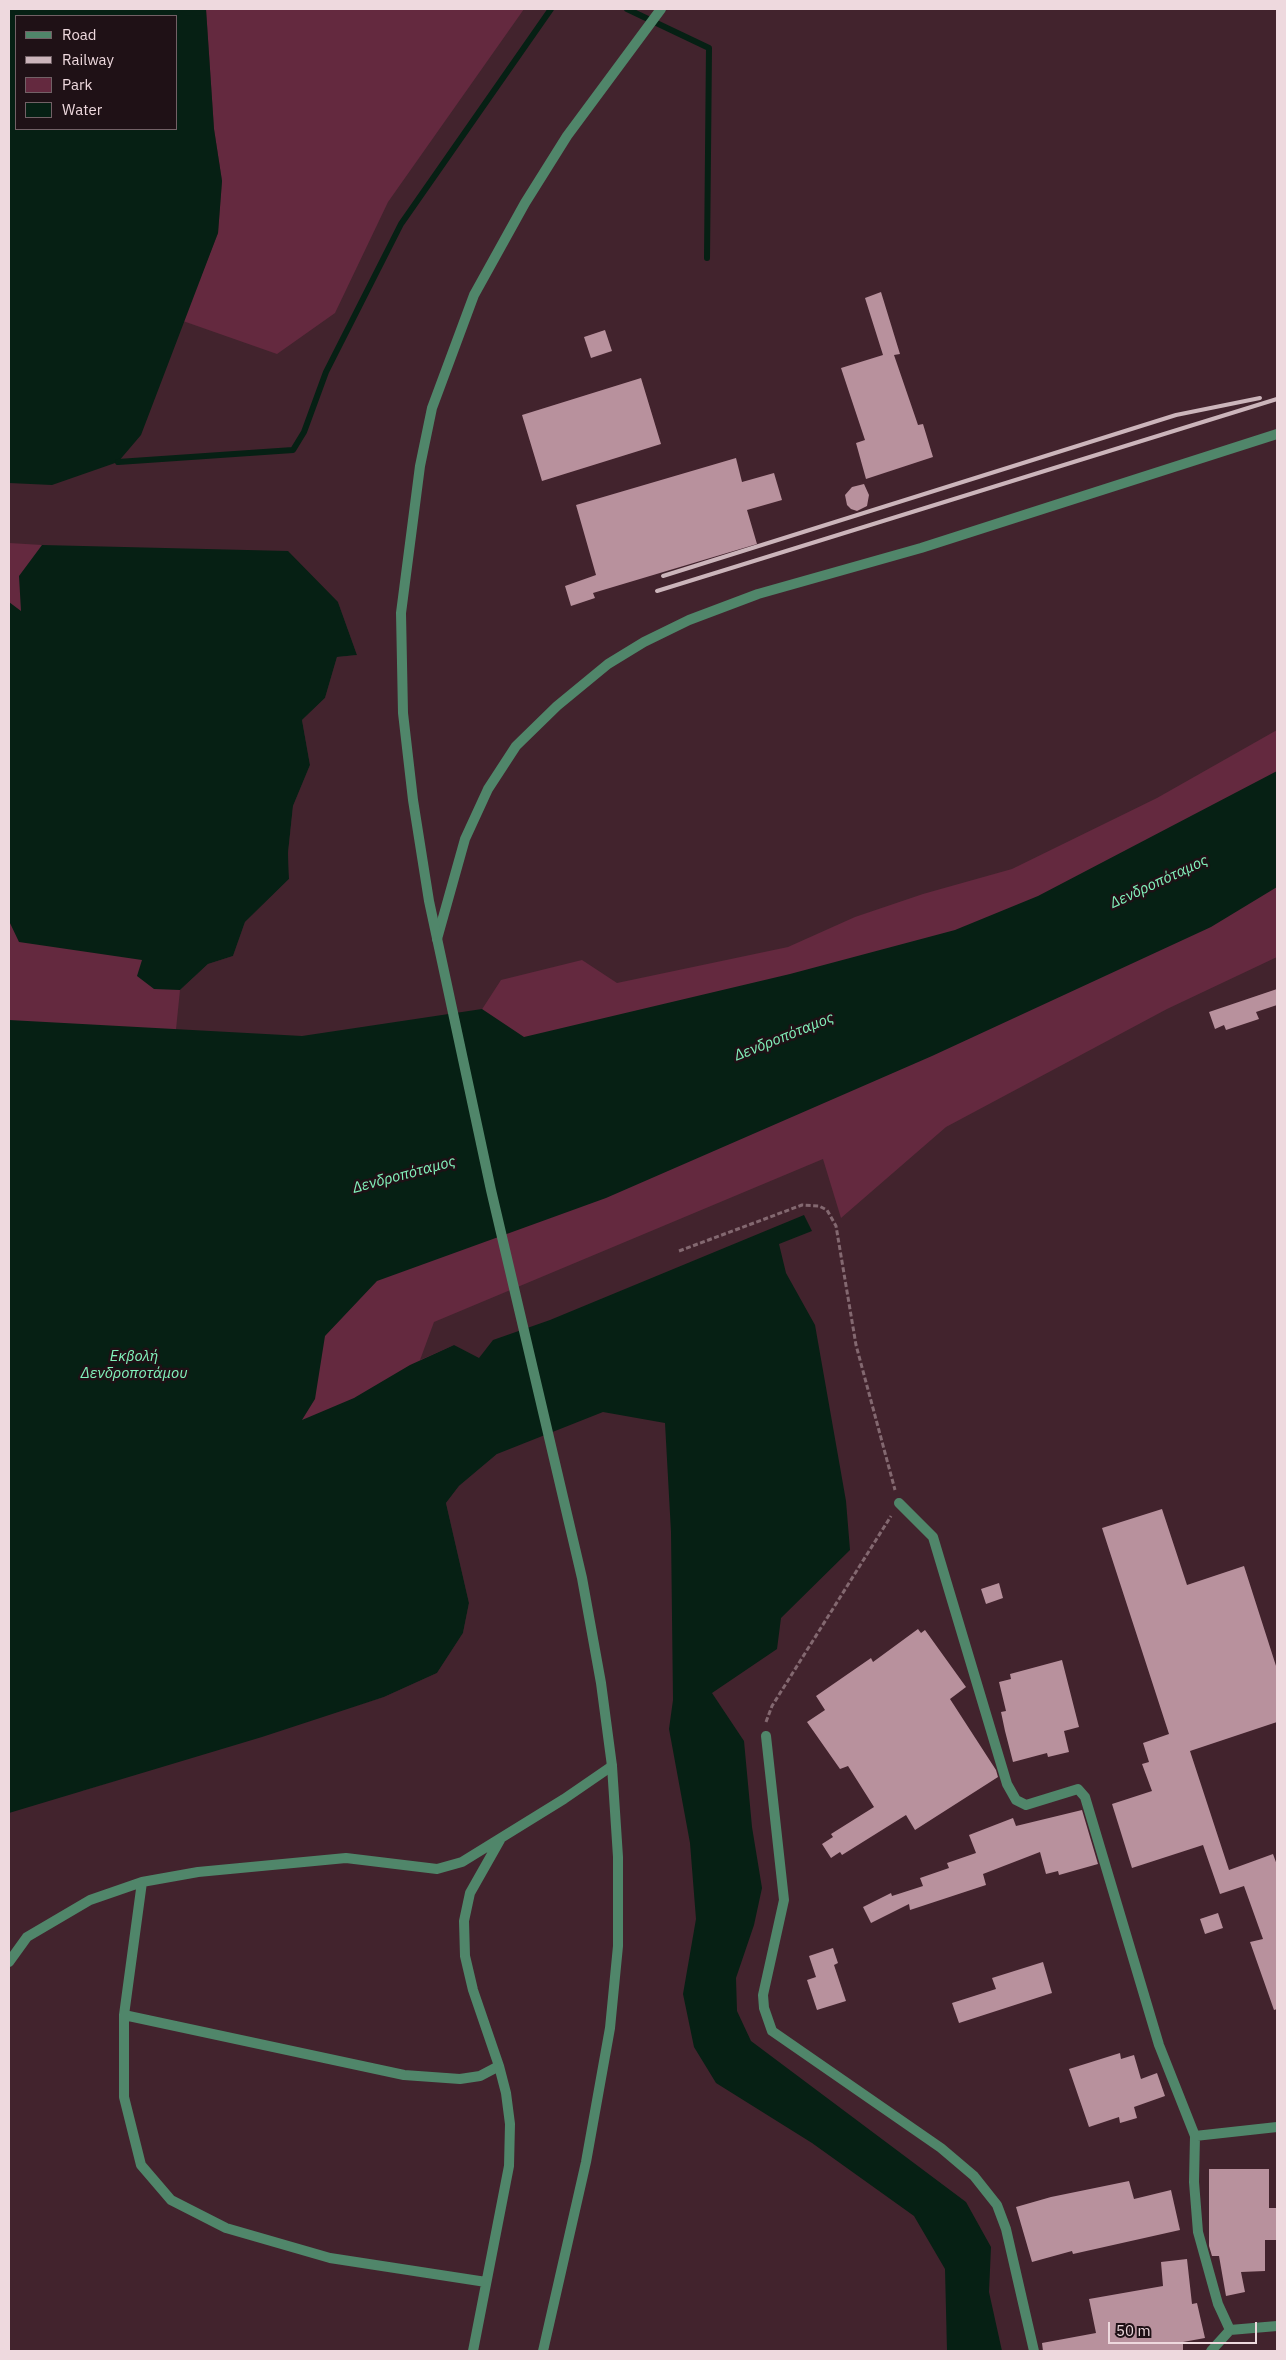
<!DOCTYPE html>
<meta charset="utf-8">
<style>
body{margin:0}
#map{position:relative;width:1286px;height:2360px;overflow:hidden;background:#42232d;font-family:"IBM Plex Sans",sans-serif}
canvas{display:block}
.frame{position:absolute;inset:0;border:10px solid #eed9de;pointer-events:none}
.legend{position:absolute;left:15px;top:15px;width:162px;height:115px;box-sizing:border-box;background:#1f1116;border:1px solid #726166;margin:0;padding:6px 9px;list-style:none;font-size:15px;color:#eed9de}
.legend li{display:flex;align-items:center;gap:10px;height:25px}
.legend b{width:25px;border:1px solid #726166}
.scale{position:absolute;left:1108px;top:2322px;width:149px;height:22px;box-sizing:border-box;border:2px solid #eed9de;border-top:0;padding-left:6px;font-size:15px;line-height:18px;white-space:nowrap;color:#eed9de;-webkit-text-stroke:4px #1f1116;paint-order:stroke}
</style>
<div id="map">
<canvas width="1286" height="2360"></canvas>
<div class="frame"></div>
<ul class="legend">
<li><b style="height:6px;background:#50866a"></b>Road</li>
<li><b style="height:6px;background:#ccb5bb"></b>Railway</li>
<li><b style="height:14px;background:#64293f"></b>Park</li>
<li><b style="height:14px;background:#062014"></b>Water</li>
</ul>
<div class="scale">50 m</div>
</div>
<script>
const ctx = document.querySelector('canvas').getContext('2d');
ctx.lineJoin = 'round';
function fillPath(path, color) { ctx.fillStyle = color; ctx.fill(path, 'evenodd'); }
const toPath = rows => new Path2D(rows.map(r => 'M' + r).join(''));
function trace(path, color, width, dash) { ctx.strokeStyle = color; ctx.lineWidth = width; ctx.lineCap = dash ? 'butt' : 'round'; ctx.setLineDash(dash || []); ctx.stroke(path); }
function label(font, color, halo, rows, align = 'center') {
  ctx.font = font + ' "IBM Plex Sans",sans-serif'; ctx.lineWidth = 5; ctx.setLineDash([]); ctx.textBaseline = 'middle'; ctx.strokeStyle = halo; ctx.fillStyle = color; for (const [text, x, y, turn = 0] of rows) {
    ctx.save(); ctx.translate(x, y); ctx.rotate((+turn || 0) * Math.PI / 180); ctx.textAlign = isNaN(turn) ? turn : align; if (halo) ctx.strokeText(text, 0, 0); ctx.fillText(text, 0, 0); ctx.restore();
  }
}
const green = toPath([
 [206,9,524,9,388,202,335,313,277,354,183,321,218,233,222,181,214,129],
 [9,543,42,545,338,602,357,655,337,657,325,698,302,720,310,765,293,806,288,853,289,879,245,922,233,956,208,964,180,990,174,1049,353,1044,479,1014,501,980,582,960,617,983,788,947,855,917,923,894,1012,869,1157,798,1277,730,1277,957,1167,1009,946,1127,841,1218,823,1159,434,1322,420,1360,454,1345,497,1454,459,1486,446,1503,469,1603,463,1633,437,1673,384,1697,82,1791,9,1285]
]);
const water = toPath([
 [9,9,206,9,214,129,222,181,218,233,141,435,118,462,52,485,9,483],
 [16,16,176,16,176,129,16,129],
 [42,545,288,551,338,602,357,655,337,657,325,698,302,720,310,765,293,806,288,853,289,879,245,922,233,956,208,964,180,990,154,989,137,976,142,960,19,942,9,921,9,602,21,611,19,576],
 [1277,771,1277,887,1211,927,932,1056,606,1198,377,1281,325,1336,315,1399,302,1420,354,1398,410,1365,454,1345,479,1358,493,1340,550,1320,804,1215,812,1231,779,1244,786,1273,815,1325,846,1501,850,1550,781,1618,777,1649,712,1693,744,1741,752,1827,762,1888,754,1925,736,1978,737,2011,751,2041,966,2202,991,2247,989,2292,1002,2351,947,2351,945,2269,914,2216,812,2143,716,2083,694,2047,683,1994,696,1919,690,1843,669,1729,673,1700,671,1532,665,1423,603,1412,497,1454,459,1486,446,1503,469,1603,463,1633,437,1673,384,1697,262,1737,9,1813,9,1020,302,1036,482,1009,524,1037,790,974,955,930,1038,896]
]);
const stream = toPath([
 [627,9,709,48,707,258],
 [118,462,293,450,304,432,326,372,401,224,551,9]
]);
const building = toPath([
 [881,292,900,354,894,355,918,425,923,424,933,457,866,479,856,443,865,440,841,368,883,355,865,298],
 [605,330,612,351,591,358,584,337],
 [641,378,661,444,542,481,522,415],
 [736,458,742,482,774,473,782,500,747,510,757,544,593,593,595,598,571,606,565,586,596,575,576,505],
 [864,484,869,495,867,506,857,511,851,509,847,505,845,495,852,487],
 [1277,989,1277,1005,1256,1012,1259,1019,1226,1030,1224,1025,1215,1029,1209,1012],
 [1162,1509,1187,1585,1244,1566,1277,1669,1277,1722,1190,1751,1229,1870,1273,1854,1277,1865,1277,2009,1274,2010,1250,1942,1263,1939,1244,1886,1220,1894,1203,1845,1132,1868,1112,1804,1152,1791,1142,1764,1149,1762,1143,1743,1169,1734,1102,1528],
 [999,1583,1003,1598,986,1604,981,1589],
 [918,1629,921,1633,925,1630,966,1687,950,1699,996,1770,998,1777,915,1830,906,1815,842,1855,840,1852,831,1858,822,1844,833,1837,831,1834,874,1807,848,1766,840,1769,807,1722,825,1710,816,1696,871,1658,873,1662],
 [1062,1660,1079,1727,1064,1731,1069,1752,1048,1757,1047,1753,1013,1762,1005,1731,1001,1712,1006,1711,999,1682,1011,1679,1010,1674],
 [1082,1810,1098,1864,1059,1875,1058,1871,1046,1874,1040,1852,983,1874,986,1885,910,1910,909,1904,871,1923,863,1907,891,1893,892,1896,923,1886,920,1878,949,1868,947,1863,976,1853,969,1835,1013,1818,1016,1826],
 [1218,1913,1223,1928,1205,1934,1200,1919],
 [833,1948,838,1963,834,1965,846,2001,817,2010,807,1980,816,1977,809,1956],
 [1043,1962,1052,1993,959,2023,952,2003,996,1989,992,1978],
 [1120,2053,1121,2059,1134,2055,1141,2079,1157,2073,1165,2096,1134,2107,1137,2118,1120,2123,1119,2117,1089,2127,1069,2069],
 [1209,2169,1269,2169,1269,2208,1277,2208,1277,2240,1265,2240,1265,2271,1241,2272,1245,2292,1226,2296,1219,2256,1212,2256,1209,2246],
 [1129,2181,1134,2199,1171,2190,1180,2230,1073,2254,1072,2251,1032,2262,1016,2207,1051,2197],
 [1187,2259,1192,2304,1197,2303,1205,2338,1183,2342,1183,2351,1043,2351,1042,2343,1096,2333,1089,2299,1163,2286,1161,2262]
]);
const path = toPath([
 [679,1251,802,1205,819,1206,827,1210,836,1226,856,1345,895,1490],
 [766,1722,772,1706,891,1516]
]);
const service = toPath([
 [142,1882,124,2015,124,2097,141,2165,171,2200,226,2228,330,2258,486,2282],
 [9,1962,27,1937,90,1900,142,1882,198,1872,346,1858,437,1869,462,1862,564,1799,612,1766],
 [124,2015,404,2075,460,2079,480,2076,499,2066],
 [473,2351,509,2166,510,2124,506,2093,499,2066,473,1990,465,1956,464,1921,470,1893,500,1840]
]);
const minor = toPath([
 [437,939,465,839,488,789,516,746,557,706,608,664,644,642,689,620,758,594,921,548,1277,434],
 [899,1503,933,1537,1007,1784,1016,1800,1026,1805,1078,1789,1085,1797,1159,2045,1195,2136,1194,2182,1198,2232,1218,2304,1230,2330,1211,2351],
 [766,1736,784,1900,763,1995,764,2008,772,2031,941,2148,974,2176,997,2205,1006,2229,1034,2351],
 [1195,2136,1277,2127],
 [1230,2330,1277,2326]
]);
const tertiary = toPath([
 [543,2351,586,2162,610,2028,618,1946,618,1857,612,1766,601,1683,582,1578,491,1190,429,901,413,800,403,713,401,613,420,466,432,408,474,295,525,203,567,136,661,9]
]);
const rail = toPath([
 [663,576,1176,415,1260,398],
 [657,591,1277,399]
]);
const waterNames = [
 ["Δενδροπόταμος",1159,882,-25],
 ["Δενδροπόταμος",784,1037,-22],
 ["Δενδροπόταμος",404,1175,-15],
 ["Εκβολή",134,1357],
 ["Δενδροποτάμου",134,1374]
];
fillPath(green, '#64293f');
fillPath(water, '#062014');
trace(stream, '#062014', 6);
fillPath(building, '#b8919d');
trace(path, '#836870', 3, [5, 2.5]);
trace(service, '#50866a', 10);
trace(minor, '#50866a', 10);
trace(tertiary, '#50866a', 10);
trace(rail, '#ccb5bb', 4);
label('italic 15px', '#83f3bc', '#1f1116', waterNames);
</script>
